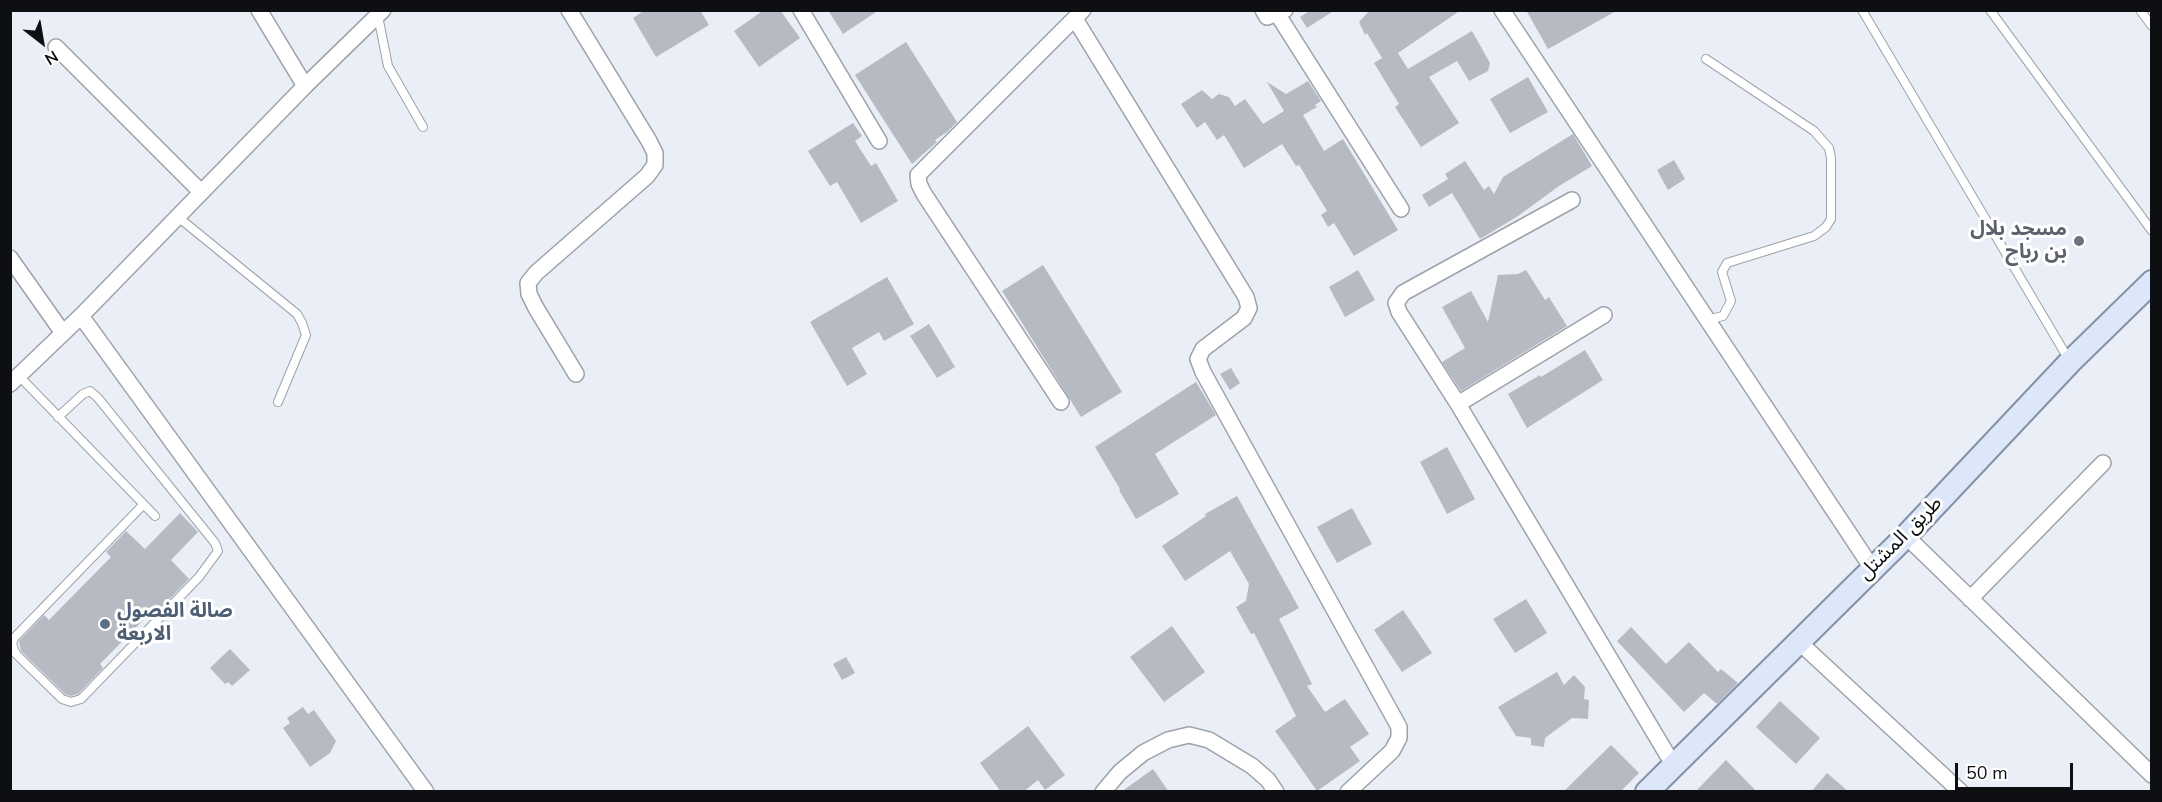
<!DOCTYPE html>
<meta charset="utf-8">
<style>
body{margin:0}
#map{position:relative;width:2162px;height:802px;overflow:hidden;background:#eaeef7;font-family:"Nunito Sans",sans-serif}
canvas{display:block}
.frame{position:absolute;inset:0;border:12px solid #0d0f12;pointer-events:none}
.north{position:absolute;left:12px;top:12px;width:60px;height:60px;-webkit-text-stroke:4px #fff;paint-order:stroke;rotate:149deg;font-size:16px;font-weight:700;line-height:24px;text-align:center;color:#0d0f12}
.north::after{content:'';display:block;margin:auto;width:21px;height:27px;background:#0d0f12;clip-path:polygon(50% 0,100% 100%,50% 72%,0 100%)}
.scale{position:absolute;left:1955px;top:763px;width:118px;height:27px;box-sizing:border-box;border:3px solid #0d0f12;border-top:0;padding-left:8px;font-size:18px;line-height:21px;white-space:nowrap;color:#0d0f12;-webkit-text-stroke:4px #fff;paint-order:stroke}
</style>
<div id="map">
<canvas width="2162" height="802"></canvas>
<div class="frame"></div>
<div class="north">N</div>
<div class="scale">50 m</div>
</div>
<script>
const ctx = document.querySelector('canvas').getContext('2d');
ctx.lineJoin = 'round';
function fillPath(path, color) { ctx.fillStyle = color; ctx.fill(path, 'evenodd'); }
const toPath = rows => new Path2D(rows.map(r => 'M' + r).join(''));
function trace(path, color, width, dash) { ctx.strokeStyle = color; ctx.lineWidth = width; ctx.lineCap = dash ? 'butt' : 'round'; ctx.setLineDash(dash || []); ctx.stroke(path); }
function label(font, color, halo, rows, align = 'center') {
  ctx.font = font + ' "Nunito Sans","Noto Sans Arabic",sans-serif'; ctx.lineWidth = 6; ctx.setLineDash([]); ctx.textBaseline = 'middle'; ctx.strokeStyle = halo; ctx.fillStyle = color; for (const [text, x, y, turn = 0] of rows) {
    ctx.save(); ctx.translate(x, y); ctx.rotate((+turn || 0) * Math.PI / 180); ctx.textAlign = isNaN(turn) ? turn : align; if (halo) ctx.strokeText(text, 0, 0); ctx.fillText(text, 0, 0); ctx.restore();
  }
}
const building = toPath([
 [645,10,700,10,709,25,656,57,633,18],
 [764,10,780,10,800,38,759,67,734,31],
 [828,10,879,10,843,34],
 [1311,10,1335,10,1307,28,1300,17],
 [1370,10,1461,10,1398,53,1408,69,1472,31,1490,63,1488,71,1469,81,1457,61,1429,77,1459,123,1421,147,1395,107,1399,104,1374,63,1382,58,1367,33,1365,35,1359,22],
 [1526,10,1618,10,1548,49],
 [906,42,957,122,947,132,935,140,937,142,912,164,855,75],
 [1528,77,1548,112,1510,133,1490,99],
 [1308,81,1321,101,1315,105,1317,107,1303,115,1324,151,1343,139,1398,230,1354,256,1334,223,1328,227,1321,215,1327,211,1299,165,1296,166,1282,144,1244,168,1224,135,1217,140,1205,122,1197,128,1181,104,1202,90,1212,99,1219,94,1229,97,1235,106,1245,99,1263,124,1284,111,1267,82,1286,94],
 [853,123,862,136,855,141,871,166,876,163,898,201,861,223,837,182,830,186,808,151],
 [1573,134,1592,166,1559,186,1518,216,1480,239,1452,193,1429,207,1422,195,1448,179,1445,174,1465,161,1484,190,1489,186,1494,194,1503,177],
 [1674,160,1685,179,1668,190,1657,170],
 [1043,265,1122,392,1081,417,1002,291],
 [1358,270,1375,300,1345,317,1329,287],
 [1526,270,1545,300,1549,297,1567,326,1461,391,1442,362,1465,348,1442,307,1471,291,1488,322,1498,275,1518,274],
 [887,277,914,324,884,341,879,332,852,348,867,374,847,386,810,322],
 [929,324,955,367,937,378,910,336],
 [1585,350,1603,380,1527,428,1508,394,1540,375,1541,377],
 [1231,368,1240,383,1230,390,1220,374],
 [1196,382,1216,415,1155,454,1179,494,1136,519,1119,490,1120,489,1095,447],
 [1447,447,1475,499,1447,514,1420,462],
 [1237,496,1299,608,1279,619,1312,684,1307,686,1325,712,1345,699,1369,734,1350,747,1360,761,1317,791,1275,731,1296,716,1254,633,1251,634,1236,607,1246,601,1249,584,1230,551,1185,581,1162,546,1206,516,1205,514],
 [1352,508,1372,544,1337,563,1317,527],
 [180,513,198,532,171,560,189,579,160,609,157,606,100,664,103,668,78,694,71,696,65,694,21,651,19,641,44,615,49,620,111,557,106,552,126,531,145,549],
 [1526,599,1547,633,1515,653,1493,619],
 [1403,610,1432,653,1402,672,1374,630],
 [1172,626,1205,672,1164,702,1130,657],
 [1631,627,1666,664,1689,642,1718,672,1721,669,1738,683,1717,704,1704,693,1684,712,1617,641],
 [230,649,250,670,232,686,228,682,225,684,210,668],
 [846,657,855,673,842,680,833,664],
 [1557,672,1564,685,1574,675,1585,687,1584,699,1589,700,1588,719,1572,718,1545,738,1544,747,1531,745,1531,738,1516,736,1498,707],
 [1780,701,1820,738,1796,764,1756,727],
 [303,707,308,714,314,710,336,741,330,753,310,767,283,728,290,723,287,718],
 [1028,726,1065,775,1045,790,1038,780,1023,792,1001,792,980,763],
 [1611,745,1639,773,1620,792,1563,792],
 [1726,760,1757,792,1695,792],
 [1153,769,1169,792,1121,792],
 [1827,773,1849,792,1811,792]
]);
const service = toPath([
 [1862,10,2069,360],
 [1990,10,2152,231],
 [2140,10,2152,26],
 [378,16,388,66,423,127],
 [1706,59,1814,131,1829,148,1831,158,1831,219,1826,227,1814,236,1727,263,1722,272,1731,301,1723,316,1707,320],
 [178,217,297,314,302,323,306,335,278,402],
 [19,376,155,516],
 [58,417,83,394,90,391,98,398,215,543,218,551,199,577,81,699,71,702,62,699,16,654,12,644,14,638,143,505]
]);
const minor = toPath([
 [259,10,305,86],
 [569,10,649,141,655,153,655,165,647,176,536,273,528,283,529,294,536,308,576,374],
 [801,10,879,141],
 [1263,10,1267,17,1285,10],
 [1502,10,1872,568],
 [1278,15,1401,209],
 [1075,19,1246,297,1249,308,1244,318,1203,349,1198,359,1203,372,1399,727,1399,738,1392,751,1348,792],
 [56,47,201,192],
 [1572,200,1403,293,1396,303,1399,312,1458,404,1674,766],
 [10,258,63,333],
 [81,316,426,792],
 [10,384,81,316,305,86,383,10],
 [1061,402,924,194,919,184,918,175,1083,10],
 [1458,404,1604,315],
 [1906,536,2152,775],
 [1970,599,2103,463],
 [1799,642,1961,792],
 [1103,792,1120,772,1143,753,1168,740,1189,735,1209,740,1252,766,1268,780,1276,792]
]);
const primary = toPath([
 [1647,792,1906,536,2070,362,2152,282]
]);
const markers = [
 [2079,241,6,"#6b7280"],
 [105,624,6,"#5c6f8a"]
];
const worshipNames = [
 ["مسجد بلال",2067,230],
 ["بن رباح",2067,253]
];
const streetNames = [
 ["طريق المشتل",1901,539,-45]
];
const serviceNames = [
 ["صالة الفصول",117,612],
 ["الاربعة",117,635]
];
fillPath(building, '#b6bac2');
trace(service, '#9da2a9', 10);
trace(minor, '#9da2a9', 18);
trace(primary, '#8591a6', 26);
trace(service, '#fff', 8);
trace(minor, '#fff', 15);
trace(primary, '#dce7f9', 22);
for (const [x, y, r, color] of markers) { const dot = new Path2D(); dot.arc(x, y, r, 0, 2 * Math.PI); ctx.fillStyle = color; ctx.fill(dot); trace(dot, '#fff', 2); }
label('bold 20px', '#5b616d', '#fff', worshipNames, 'right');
label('20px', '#0d0f12', '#fff', streetNames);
label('bold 20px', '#4e5e75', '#fff', serviceNames, 'left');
</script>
